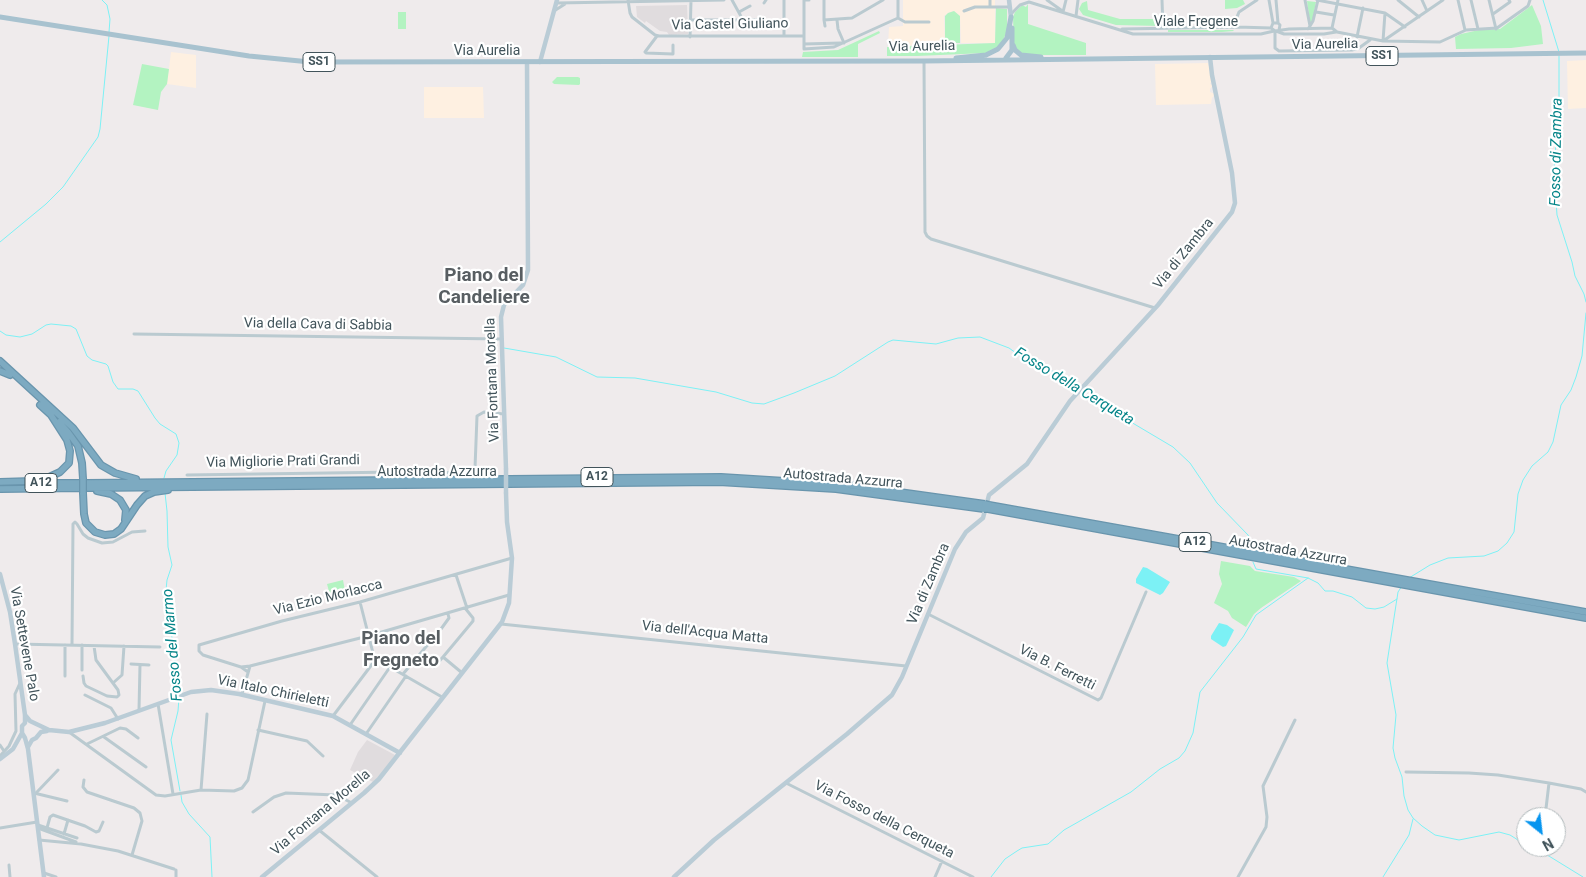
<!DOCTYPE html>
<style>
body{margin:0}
#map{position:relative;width:1586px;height:877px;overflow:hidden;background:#efebec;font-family:Roboto,sans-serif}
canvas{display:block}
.north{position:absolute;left:1516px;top:807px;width:50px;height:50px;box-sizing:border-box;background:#fff;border:1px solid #b3bbbd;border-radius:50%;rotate:151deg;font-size:14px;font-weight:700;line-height:20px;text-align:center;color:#42545b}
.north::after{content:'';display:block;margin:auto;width:18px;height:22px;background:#0695ef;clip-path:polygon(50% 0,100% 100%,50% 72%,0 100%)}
</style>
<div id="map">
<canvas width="1586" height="877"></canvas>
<div class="north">N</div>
</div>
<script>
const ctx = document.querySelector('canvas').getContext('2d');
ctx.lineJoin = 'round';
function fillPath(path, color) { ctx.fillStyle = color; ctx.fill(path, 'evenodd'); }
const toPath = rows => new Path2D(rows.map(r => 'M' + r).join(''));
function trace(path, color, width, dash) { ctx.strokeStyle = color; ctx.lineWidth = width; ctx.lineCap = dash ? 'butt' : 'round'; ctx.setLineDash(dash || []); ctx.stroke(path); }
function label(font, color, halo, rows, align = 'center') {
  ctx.font = font + ' Roboto,sans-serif'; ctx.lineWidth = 4.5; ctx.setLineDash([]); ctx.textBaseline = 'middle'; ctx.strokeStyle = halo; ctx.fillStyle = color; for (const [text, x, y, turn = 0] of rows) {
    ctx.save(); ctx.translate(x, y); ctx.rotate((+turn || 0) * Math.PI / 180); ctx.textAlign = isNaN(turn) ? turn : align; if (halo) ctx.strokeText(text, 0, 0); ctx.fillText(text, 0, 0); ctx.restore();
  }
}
const commercial = toPath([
 [903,0,995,0,995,43,961,43,960,16,954,11,948,13,944,16,945,43,888,47,889,27,903,26],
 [171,52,196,55,196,88,167,84],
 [1586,60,1586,108,1568,109,1567,61],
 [1208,63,1212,81,1210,84,1213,85,1210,89,1210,92,1215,94,1212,98,1211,104,1156,105,1155,64],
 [424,87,483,87,484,118,424,118]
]);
const education = toPath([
 [687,5,688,34,669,35,667,32,660,31,646,21,645,23,637,17,636,6],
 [367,740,395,755,384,772,373,782,350,770,358,752]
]);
const green = toPath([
 [1225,0,1243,0,1245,4,1237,8,1225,9],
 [1087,1,1088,10,1120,19,1159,19,1160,26,1116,25,1086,16,1083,15,1079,9,1082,3],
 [1307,1,1316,2,1312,23,1310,23],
 [1028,4,1028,24,1086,43,1086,55,1027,55,1021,54,1014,47,1013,17,1015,12,1022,5,1026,7],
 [1532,5,1541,26,1543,44,1511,48,1456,49,1455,37,1461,34,1479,30,1500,29],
 [996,8,1007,9,1007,31,1001,45,986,53,917,56,887,56,887,47,995,43],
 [954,11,960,16,960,43,945,43,945,16,948,13],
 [398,12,406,12,406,29,398,29],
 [1168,30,1233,30,1234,31,1222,32,1168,32],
 [879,31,880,33,858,44,858,57,802,57,803,52,838,50],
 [142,64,169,69,167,84,161,92,158,110,133,105],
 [557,77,578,77,580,78,580,84,579,85,554,84,552,82],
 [1221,561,1250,566,1255,571,1294,577,1301,581,1261,608,1254,614,1246,627,1232,618,1228,611,1214,603,1222,584,1219,574],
 [343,580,346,596,331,599,327,584]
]);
const water = toPath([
 [1143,567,1147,568,1170,582,1163,593,1160,595,1136,583,1136,579],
 [1219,623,1227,625,1234,630,1226,646,1223,647,1211,639,1211,636]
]);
const stream = toPath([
 [102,0,107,5,110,19,109,32],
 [1543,0,1559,52],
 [1559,56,1559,100,1554,171,1557,215,1572,262,1575,276,1584,294,1586,302],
 [0,242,46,204,63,187,98,137,100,129,109,36],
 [0,331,6,335,20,337,32,334,46,325,51,324,71,326,76,329,87,356,92,360,106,364,108,366,113,382,118,389,133,389,138,391,155,418,160,424,176,434,179,443,177,455,166,471,164,478],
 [504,348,556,357,597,377,635,378,716,392,752,403,764,404,794,393,835,376,888,342,893,340,936,344,958,338,980,337,1009,348,1023,358,1047,368,1066,379,1082,393,1173,447,1190,463,1217,503,1248,535,1255,546],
 [165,493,167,511,168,547,172,565,167,580,166,590,179,694],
 [1253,562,1256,569,1308,578,1318,583,1325,591,1333,591,1352,597,1366,608,1375,609,1384,607,1397,599],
 [1409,578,1430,565,1448,558,1484,556,1498,551,1507,543,1514,532,1518,494,1523,480,1532,466,1548,452,1553,442,1561,405,1571,390,1576,377,1582,356,1586,313],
 [1402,586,1398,592,1387,663,1396,715,1393,748,1395,758,1402,777,1404,796,1408,810,1413,818,1422,826,1435,835,1459,840,1499,832,1510,835,1526,845],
 [179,698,178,711,171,740,180,791],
 [181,795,182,802,189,814,210,837,212,877],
 [1530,847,1544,853,1583,877],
 [991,877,1005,859,1017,851,1022,848,1048,844,1064,830,1131,792,1160,769,1179,758,1185,751,1193,733,1200,692,1243,637,1256,615,1308,578],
 [1383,877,1409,835,1413,819]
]);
const street = toPath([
 [628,0,630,13,632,17,655,35,659,36,804,36],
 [732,0,743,20],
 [784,0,784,36],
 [804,0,804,49,834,47,898,18,898,0],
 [804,0,809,0],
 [824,0,824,20,852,18,883,0],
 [1047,0,1061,10],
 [1162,0,1163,28],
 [1269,0,1273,23],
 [1276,0,1278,23],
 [1305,0,1310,26,1308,29],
 [1317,0,1385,13,1383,41],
 [1398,0,1419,17],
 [1422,0,1427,11],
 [1458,0,1465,30],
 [1471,0,1478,29],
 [1489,0,1496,29],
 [557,3,724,0],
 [764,3,766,0],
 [990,7,990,0],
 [554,11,565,4],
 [964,11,975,7,1010,7],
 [739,12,750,6],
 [1063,12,1066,0],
 [1316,12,1334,15],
 [1385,13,1405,27],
 [1011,14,1020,5,1029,2,1133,34,1261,34,1274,31],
 [1493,14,1510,2,1509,0],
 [1076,16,1078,0],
 [898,18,905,22,929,22],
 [690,20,756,20,760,18],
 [824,20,825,26],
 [837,20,838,29,844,43],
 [1310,26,1313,21,1318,0],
 [1237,27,1237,17,1239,12,1257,0],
 [1332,28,1338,0],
 [1122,29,1237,27,1271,28],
 [1279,30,1280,25,1278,23,1273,23,1271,28,1275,31,1289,29,1332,28,1337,32,1383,41,1440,42,1466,30,1497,28,1528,6,1530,0],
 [1275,31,1275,48,1279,51,1352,50,1359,48,1370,40],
 [1276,31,1284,34,1324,34,1336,32],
 [657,36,645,52,646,53,673,54,673,45],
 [690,37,691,1],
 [1357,37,1363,8],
 [1383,41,1443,0],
 [804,44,841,43],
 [924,61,925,232,927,236,931,239,1155,308],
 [134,334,502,339],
 [187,475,397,472,471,473,475,468,477,416,484,412,504,414],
 [456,575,467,608],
 [360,602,373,653,376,659,442,697],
 [928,614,1098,700,1101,698,1146,592],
 [501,624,906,666],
 [15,644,160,647],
 [72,645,73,524,75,522,77,524,83,534,88,538,102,543,113,542,132,532,145,531],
 [131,664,149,665],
 [250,666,368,636,509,595],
 [241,667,203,655,199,651,199,645,282,621,360,602,512,558],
 [434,667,443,657],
 [82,670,82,645],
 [461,672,443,657,473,621,473,618,465,608],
 [403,674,441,629,449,618,448,614],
 [65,676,65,645],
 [83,676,84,683,86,686,107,696,117,697,119,695,118,690,96,660,94,646],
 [113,683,122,675,124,646],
 [242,694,250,666,241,667,248,672],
 [85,695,111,708,118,719],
 [158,704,173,794],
 [139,710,140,665],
 [333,716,376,659],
 [350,725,390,667],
 [258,730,307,741,323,756],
 [69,732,156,795,165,796,201,790,234,791,242,788,248,780,265,701],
 [366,734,406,676],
 [104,737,146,767],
 [87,744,120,728,126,729,138,738],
 [0,745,4,751],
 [0,756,9,746,16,731,15,694,20,683],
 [1406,772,1469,773,1498,775,1549,783,1581,789,1586,792],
 [84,780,83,787,87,792,134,808,140,813,142,821,132,855],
 [786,783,973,877],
 [201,790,207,714],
 [37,792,58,770],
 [34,793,67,801],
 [253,812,274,797,286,793,336,795,352,803],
 [1545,817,1549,783],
 [38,825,77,838],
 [0,828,37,822],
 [38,828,76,842],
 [47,828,50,817,53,815,85,826,96,832,99,831,103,822],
 [319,830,377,877],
 [64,834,68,820],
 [39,840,81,844,118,851,174,869],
 [1538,853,1540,847],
 [9,865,10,877],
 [44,873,56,877],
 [176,877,176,870],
 [935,877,942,861],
 [1238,877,1266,827,1267,817,1263,786,1295,720]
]);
const secondary = toPath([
 [1009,0,1011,17],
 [540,62,557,0],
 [506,469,501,317,504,305,523,285,528,270,527,62],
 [0,574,10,612,15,644,25,715,25,723,22,726,22,733,25,738,28,749,44,877],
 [25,715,30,721,49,730,69,732,105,723,191,692,211,690,239,694,333,716,400,753],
 [28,747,32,740,36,738,41,732,47,731],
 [0,759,13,749,22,733],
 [262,877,364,793,379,779,502,622,509,603,512,558,507,522,506,493],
 [674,877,714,840,847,734,892,695,902,677,955,549,966,532,983,518,989,495,1027,464,1070,401,1158,305,1232,212,1235,203,1232,173,1212,75,1210,57]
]);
const primary = toPath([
 [0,17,249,56,310,62,924,61,1586,53],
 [1013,45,1015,50,1021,55,1041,57],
 [956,58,986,55,998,49,1007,38,1011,17],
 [1006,58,1012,50,1012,28]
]);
const highway = toPath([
 [0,361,73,428,101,465,115,473,136,479],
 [0,371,10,375],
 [59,422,68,432,78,446,82,463,83,479],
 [0,482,33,481,47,478,60,472,69,463,70,451,67,440,51,415,40,405],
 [36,483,82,483],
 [87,483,721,477,849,485,985,504],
 [87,488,719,482,836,489,984,509],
 [0,489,82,488],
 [97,491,111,494,120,500,126,510,125,520],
 [83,493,84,514,86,523,95,532,105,535,114,534,121,529,137,505,145,496,154,492,168,490],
 [989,505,1586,612],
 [988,509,1586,618]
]);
const secondaryBridge = toPath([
 [506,469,506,493]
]);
const highwayBridge = toPath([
 [83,479,83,493],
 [985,504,989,505],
 [984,509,988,509]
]);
const shields = [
 [1382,56,32],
 [319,62,32],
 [597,477,32],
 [41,483,32],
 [1195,542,32]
];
const shieldNames = [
 ["SS1",1382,56],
 ["SS1",319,62],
 ["A12",597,477],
 ["A12",41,483],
 ["A12",1195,542]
];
const streetNames = [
 ["Viale Fregene",1196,22],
 ["Via Castel Giuliano",730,25,-1],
 ["Via Aurelia",1325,45,-1],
 ["Via Aurelia",922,47,-1],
 ["Via Aurelia",487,51],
 ["Via di Zambra",1184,254,-51],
 ["Via della Cava di Sabbia",318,325,1],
 ["Via Fontana Morella",493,380,-92],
 ["Via Migliorie Prati Grandi",283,462,-1],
 ["Autostrada Azzurra",437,472],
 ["Autostrada Azzurra",843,479,5],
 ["Autostrada Azzurra",1288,551,10],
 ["Via di Zambra",929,584,-67],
 ["Via Ezio Morlacca",328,598,-14],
 ["Via dell'Acqua Matta",705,633,6],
 ["Via Settevene Palo",24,644,80],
 ["Via B. Ferretti",1057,668,27],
 ["Via Italo Chirieletti",273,692,12],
 ["Via Fontana Morella",321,813,-40],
 ["Via Fosso della Cerqueta",884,820,27]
];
const waterNames = [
 ["Fosso di Zambra",1557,152,-89],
 ["Fosso della Cerqueta",1074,387,31],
 ["Fosso del Marmo",173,645,-95]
];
const districtNames = [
 ["Piano del",484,276],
 ["Candeliere",484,298],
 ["Piano del",401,639],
 ["Fregneto",401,661]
];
fillPath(commercial, '#fef0e1');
fillPath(education, '#e0dcde');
fillPath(green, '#b3f3c1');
fillPath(water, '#7cf1f5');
trace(stream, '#7cf1f5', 1);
trace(highway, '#6995ad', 8);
trace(street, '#bacad0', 3);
trace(secondary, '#baccd6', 4.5);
trace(primary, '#a8c2cf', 5);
trace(highway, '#7daac1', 5.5);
trace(highwayBridge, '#6995ad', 8, []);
trace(secondaryBridge, '#baccd6', 4.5);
trace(highwayBridge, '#7daac1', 5.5);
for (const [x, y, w] of shields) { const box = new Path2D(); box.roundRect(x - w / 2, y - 9.5, w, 19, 4); ctx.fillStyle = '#fff'; ctx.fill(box); trace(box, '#42545b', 1); }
label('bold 12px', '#42545b', null, shieldNames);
label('14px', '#42545b', '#fff', streetNames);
label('italic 15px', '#048488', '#fff', waterNames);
label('bold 19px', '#585e62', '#fff', districtNames);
</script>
